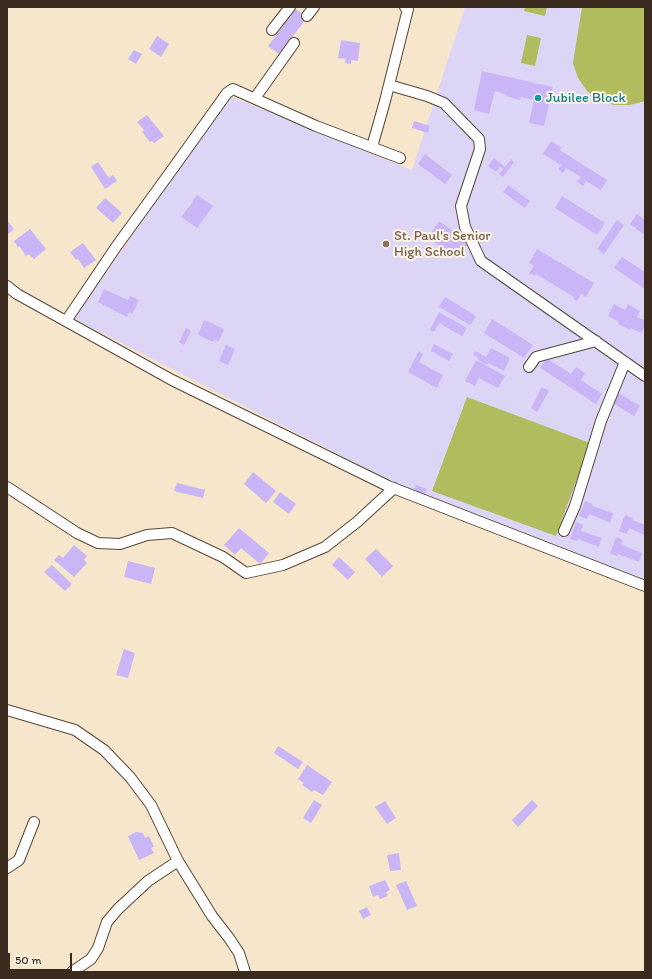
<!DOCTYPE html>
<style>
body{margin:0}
#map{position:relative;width:652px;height:979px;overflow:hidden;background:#f5e6cc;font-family:Itim,sans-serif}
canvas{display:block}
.frame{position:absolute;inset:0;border:8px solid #3b2a1e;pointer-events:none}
.scale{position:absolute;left:8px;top:953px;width:64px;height:18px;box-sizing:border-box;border:2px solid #3b2a1e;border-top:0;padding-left:5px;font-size:12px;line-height:14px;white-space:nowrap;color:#3b2a1e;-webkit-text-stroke:3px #fcf5e5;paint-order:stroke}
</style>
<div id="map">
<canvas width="652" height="979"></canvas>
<div class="frame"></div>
<div class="scale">50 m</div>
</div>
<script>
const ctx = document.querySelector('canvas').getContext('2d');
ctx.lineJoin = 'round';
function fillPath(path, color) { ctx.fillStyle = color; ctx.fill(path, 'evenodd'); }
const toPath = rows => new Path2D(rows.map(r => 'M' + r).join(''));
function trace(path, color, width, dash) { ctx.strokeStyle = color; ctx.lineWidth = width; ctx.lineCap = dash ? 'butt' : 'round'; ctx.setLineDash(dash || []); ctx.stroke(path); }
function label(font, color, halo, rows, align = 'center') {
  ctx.font = font + ' Itim,sans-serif'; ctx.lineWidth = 4; ctx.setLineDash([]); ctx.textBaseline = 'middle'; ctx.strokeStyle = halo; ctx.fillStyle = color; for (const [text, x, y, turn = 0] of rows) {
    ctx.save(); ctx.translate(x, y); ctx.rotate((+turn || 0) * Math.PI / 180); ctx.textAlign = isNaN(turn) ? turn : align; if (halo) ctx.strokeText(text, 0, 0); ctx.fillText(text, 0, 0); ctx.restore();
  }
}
const built = toPath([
 [465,7,645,7,645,581,406,489,74,319,230,96,412,170]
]);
const green = toPath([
 [525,7,547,7,545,16,524,11],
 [582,7,645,7,645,101,630,105,614,105,599,100,587,91,578,78,573,63],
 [527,35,541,38,535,66,521,63],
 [467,397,590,443,556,536,432,491]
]);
const building = toPath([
 [296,9,307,18,279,54,268,46],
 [157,36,169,44,161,57,149,49],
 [341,40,360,43,358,61,351,60,351,64,345,63,346,59,338,58],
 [134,50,142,54,136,64,128,59],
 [482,71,553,87,544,126,529,123,534,100,521,97,520,100,506,96,506,94,495,91,489,114,474,110],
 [147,115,164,136,154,143,152,141,150,142,142,132,144,130,137,122],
 [414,121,430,126,428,133,412,128],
 [551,141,562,148,560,150,607,180,601,190,586,181,583,186,577,182,581,177,566,168,563,173,558,169,561,165,543,154],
 [425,154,452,175,445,184,418,164],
 [494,158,505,167,511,159,514,162,503,177,499,174,503,169,500,167,496,172,488,166],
 [98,162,109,178,113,175,117,181,105,189,91,167],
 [508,185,530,201,525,208,503,192],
 [197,195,213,206,197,228,181,217,193,202,192,201],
 [562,196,605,223,597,235,555,208],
 [105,198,122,213,113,223,96,208],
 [637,214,645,220,645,235,630,224],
 [7,220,14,229,7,235],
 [617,220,624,225,604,254,597,249],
 [439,221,469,242,458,258,428,238],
 [30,229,46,249,34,259,29,254,26,256,19,246,18,247,14,241],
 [83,243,96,260,84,268,78,259,76,260,70,252],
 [537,249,594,283,586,297,581,294,577,301,573,299,574,297,536,274,535,276,529,273,534,266,529,263],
 [622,257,645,272,645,289,614,268],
 [104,289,128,300,130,296,139,300,132,314,129,312,127,317,98,302],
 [445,297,476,316,470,325,439,307],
 [614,304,625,310,628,304,640,311,637,317,645,320,645,326,641,333,631,328,630,330,618,324,619,322,608,316],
 [439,312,467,328,462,336,439,323,434,332,430,330],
 [492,319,533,345,524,358,484,333],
 [204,320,224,329,219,341,214,339,213,342,198,335],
 [186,328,191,331,184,345,179,342],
 [434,344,453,354,449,361,431,351],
 [226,345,235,349,228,365,219,361],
 [491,348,510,358,504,371,488,363,487,365,477,359,478,357,473,355,475,351,486,357],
 [419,351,423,354,419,362,443,375,437,388,408,372],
 [546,358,571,374,576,367,585,373,581,380,602,394,596,404,540,368],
 [476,360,505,376,498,388,479,378,475,386,465,381],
 [542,387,549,391,537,412,531,408],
 [617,392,640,406,634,416,611,402],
 [253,472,276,491,266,503,244,484],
 [177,483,205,490,203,498,174,491],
 [416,485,427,489,424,496,413,491],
 [280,492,296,504,289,514,273,502],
 [585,501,593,504,592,506,613,513,610,523,589,514,587,519,579,516],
 [625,515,633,518,632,520,645,525,645,535,629,528,627,534,619,531],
 [576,522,583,525,581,531,602,538,599,547,578,539,577,541,570,539],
 [239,528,269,553,260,564,241,548,235,555,224,545],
 [616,537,623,540,621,545,642,553,639,562,618,554,617,556,610,554],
 [74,545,87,556,84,560,87,563,74,577,54,560,59,555,63,558],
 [376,549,393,566,382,577,365,559],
 [339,557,355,572,348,580,332,565],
 [128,561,155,568,151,584,124,577],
 [52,565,72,584,65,591,44,572],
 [124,649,135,653,128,678,116,675],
 [278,746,303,762,298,769,274,753],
 [307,765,332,782,323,795,314,790,312,792,302,785,304,783,298,779],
 [314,800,322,805,311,823,303,818],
 [532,800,538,806,518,827,512,820],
 [385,801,396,818,387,824,375,807],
 [136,832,143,833,145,838,149,836,154,847,151,848,154,853,139,860,128,836],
 [399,853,401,870,390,871,387,855],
 [385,880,390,890,386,892,388,896,380,899,378,895,373,897,369,886],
 [406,881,417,906,407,910,396,885],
 [367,907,371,915,363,919,359,911]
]);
const minor = toPath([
 [307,16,314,7],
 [272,30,290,7],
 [389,85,427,96,444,103,479,139,480,149,461,206,465,227,481,261,645,376],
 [255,98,294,43],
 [372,147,385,101,408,9,405,7],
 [7,286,17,294,172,380,388,486,645,586],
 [66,321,116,247,174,167,227,93,233,89,316,126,400,158],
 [529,367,536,357,596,341],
 [7,487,77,533,98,543,120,544,147,535,172,533,223,557,246,573,283,565,325,547,357,522,394,488],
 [564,531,575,506,601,421,625,362],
 [7,710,75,730,104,750,130,777,151,805,178,861,212,916,229,938,239,953,245,972],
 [7,868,19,860,34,822],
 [72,972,91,959,98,948,107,922,118,909,148,881,178,861]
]);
const markers = [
 [538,98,4,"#0f9aa8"],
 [386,244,4,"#8d6e63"]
];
const cultureNames = [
 ["Jubilee Block",546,98]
];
const educationNames = [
 ["St. Paul's Senior",394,236],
 ["High School",394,252]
];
fillPath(built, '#ddd5f6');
fillPath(green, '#b0bc5d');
fillPath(building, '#cab6f7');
trace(minor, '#574638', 12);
trace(minor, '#fff', 10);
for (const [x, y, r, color] of markers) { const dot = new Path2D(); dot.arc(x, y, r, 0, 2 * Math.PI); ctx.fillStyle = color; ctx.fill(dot); trace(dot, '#fcf5e5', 1.5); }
label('14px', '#0d838f', '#fcf5e5', cultureNames, 'left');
label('14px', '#785e54', '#fcf5e5', educationNames, 'left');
</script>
